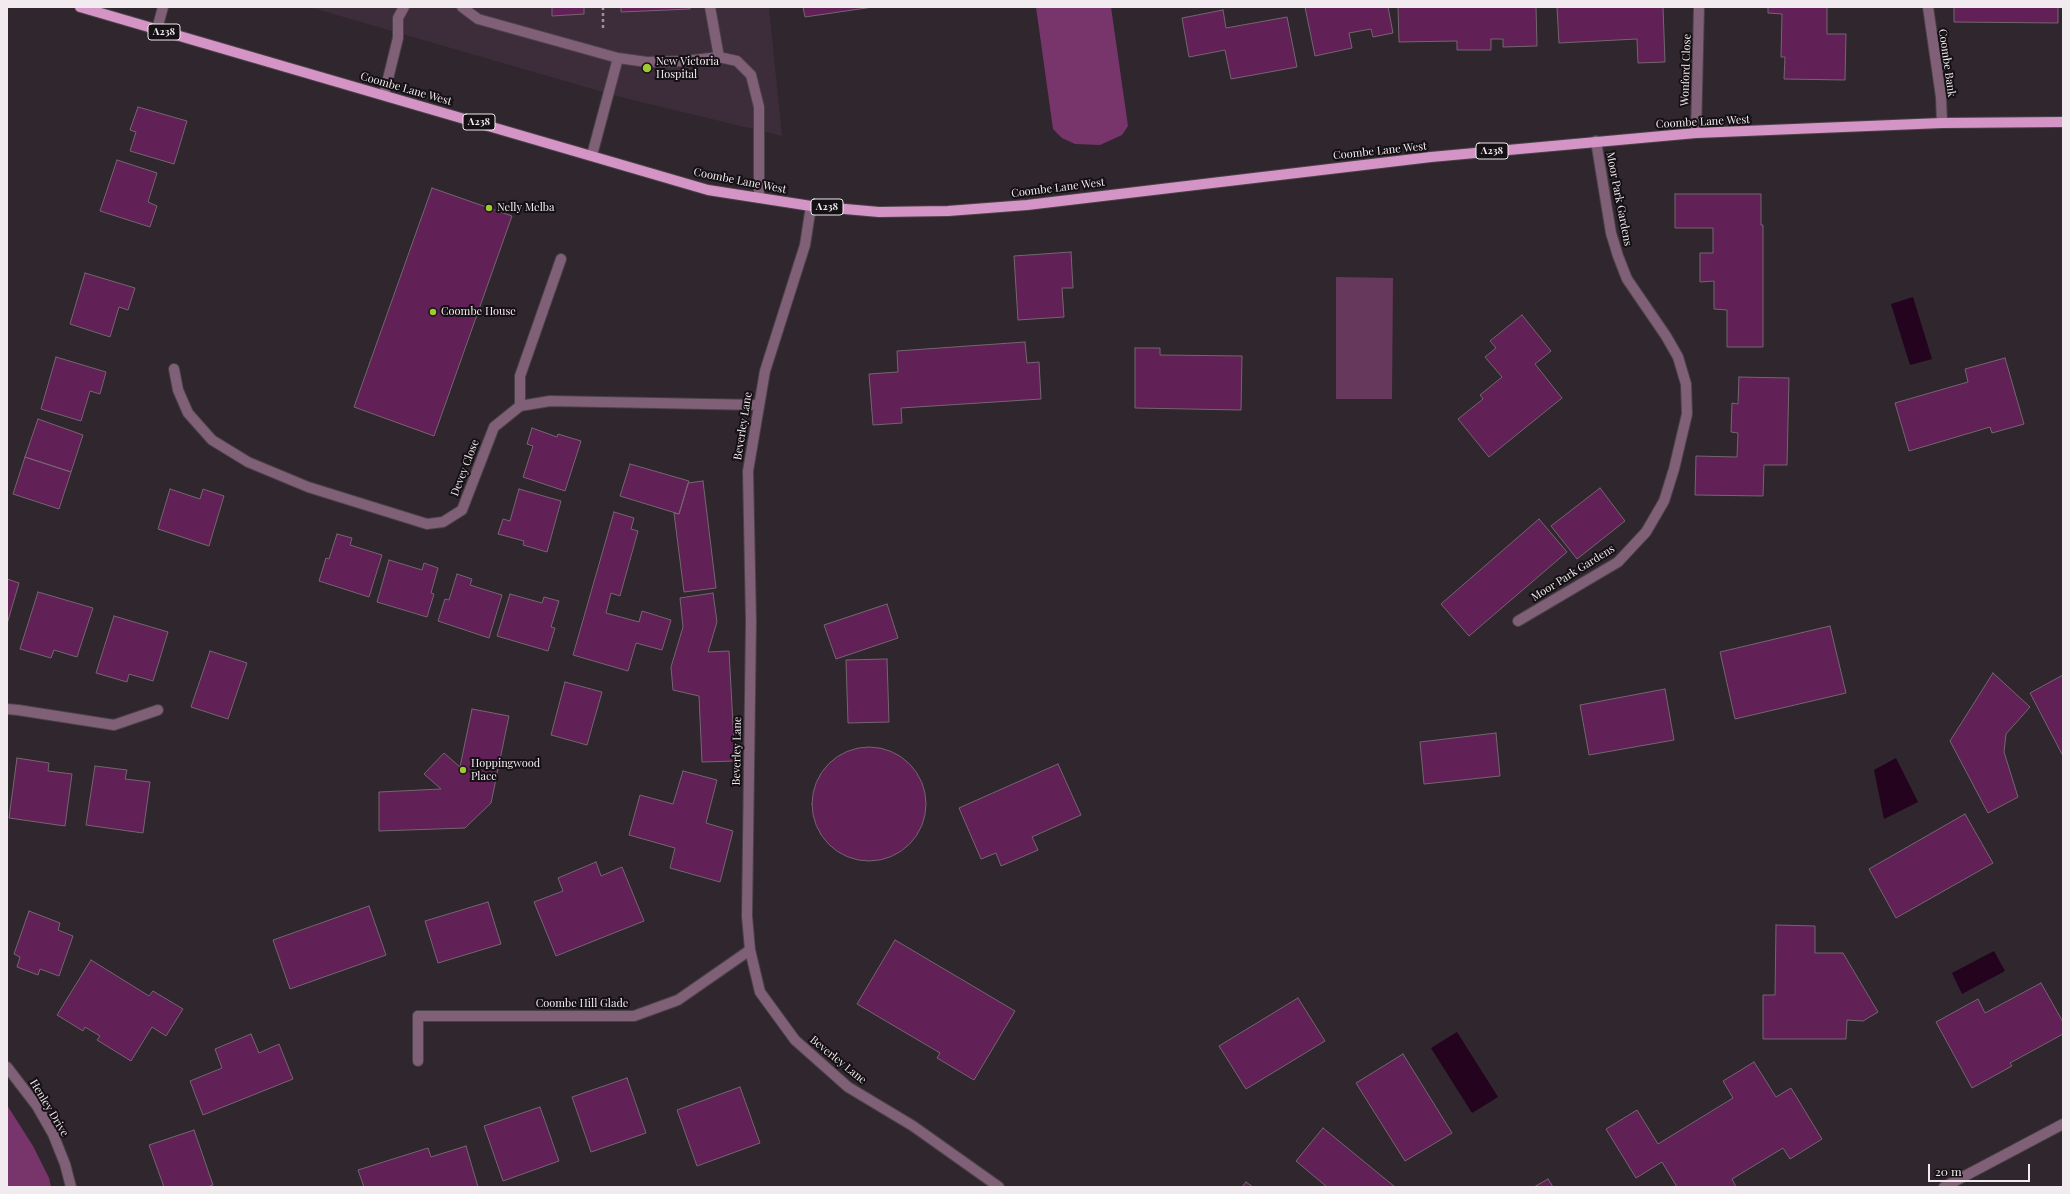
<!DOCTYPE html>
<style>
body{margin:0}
#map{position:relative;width:2070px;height:1194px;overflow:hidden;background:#30262e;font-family:"Playfair Display",serif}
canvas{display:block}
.frame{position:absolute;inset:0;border:8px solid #f1eaef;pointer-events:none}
.scale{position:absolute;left:1928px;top:1164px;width:102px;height:18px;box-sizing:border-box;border:2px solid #f1eaef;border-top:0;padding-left:5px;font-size:12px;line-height:14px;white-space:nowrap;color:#f1eaef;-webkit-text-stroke:3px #151014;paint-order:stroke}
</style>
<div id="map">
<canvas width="2070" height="1194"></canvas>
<div class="frame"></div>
<div class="scale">20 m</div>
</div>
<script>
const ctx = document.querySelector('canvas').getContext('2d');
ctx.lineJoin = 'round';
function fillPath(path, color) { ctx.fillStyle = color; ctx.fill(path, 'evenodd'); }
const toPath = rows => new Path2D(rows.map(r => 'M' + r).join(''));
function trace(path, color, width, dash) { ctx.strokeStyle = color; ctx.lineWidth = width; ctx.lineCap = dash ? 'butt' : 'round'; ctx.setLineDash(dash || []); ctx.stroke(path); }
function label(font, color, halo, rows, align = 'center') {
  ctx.font = font + ' "Playfair Display",serif'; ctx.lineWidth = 4; ctx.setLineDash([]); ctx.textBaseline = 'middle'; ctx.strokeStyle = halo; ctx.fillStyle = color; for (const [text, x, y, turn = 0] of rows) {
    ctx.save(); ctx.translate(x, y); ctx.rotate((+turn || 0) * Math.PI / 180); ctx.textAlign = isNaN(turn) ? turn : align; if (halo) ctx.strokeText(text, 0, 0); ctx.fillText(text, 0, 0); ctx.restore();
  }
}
const built = toPath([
 [309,7,769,7,782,136,620,97]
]);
const green = toPath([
 [1336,277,1393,278,1392,399,1336,399]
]);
const forest = toPath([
 [1036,7,1111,7,1128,126,1122,135,1100,145,1075,144,1062,138,1053,129],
 [7,1105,33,1146,49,1178,51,1187,7,1187]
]);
const water = toPath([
 [1913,297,1932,359,1910,365,1891,304],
 [1896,758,1918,802,1884,819,1874,770],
 [1994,951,2005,971,1962,994,1952,973],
 [1457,1032,1498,1097,1472,1113,1431,1048]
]);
const building = toPath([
 [552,7,584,7,584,14,552,16,552,7],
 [621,7,690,7,690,9,621,12,621,7],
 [803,7,873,7,805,17,803,7],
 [1305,7,1388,7,1393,33,1373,37,1371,29,1349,33,1352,48,1315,56,1305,7],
 [1398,7,1536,7,1537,46,1503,47,1503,39,1491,39,1491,50,1457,50,1457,41,1399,42,1398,7],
 [1557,7,1663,7,1665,62,1638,63,1637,39,1559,43,1557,7],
 [1768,7,1827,7,1827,34,1846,34,1845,80,1784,79,1785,57,1781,57,1782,14,1768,13,1768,7],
 [1954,7,2058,7,2058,23,1954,22,1954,7],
 [1223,10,1226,28,1287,17,1297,67,1231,79,1225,50,1189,57,1182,18,1223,10],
 [138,107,187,121,174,164,130,151,136,132,130,130,138,107],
 [117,160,157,173,148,202,157,206,150,227,100,211,117,160],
 [432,188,512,216,434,436,354,407,432,188],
 [1675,194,1761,194,1761,225,1763,225,1763,347,1727,347,1727,310,1714,309,1714,281,1700,282,1700,253,1713,253,1713,228,1675,228,1675,194],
 [1071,252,1073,288,1062,288,1064,317,1018,320,1014,256,1071,252],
 [85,273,135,288,128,310,119,307,110,337,70,324,85,273],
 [1522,315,1551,351,1535,364,1562,398,1489,457,1458,419,1483,399,1480,395,1502,377,1485,357,1496,348,1490,341,1522,315],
 [1025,342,1027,363,1039,362,1041,399,901,408,902,423,873,425,869,374,898,372,897,351,1025,342],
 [1135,348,1160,348,1160,355,1242,356,1241,410,1135,408,1135,348],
 [56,357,106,372,100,394,90,391,81,421,41,409,56,357],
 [2005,358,2024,424,1992,433,1990,427,1909,451,1895,403,1968,382,1965,369,2005,358],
 [1739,377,1789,378,1787,465,1764,465,1763,496,1695,495,1696,456,1737,457,1738,433,1731,432,1732,403,1738,404,1739,377],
 [38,419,83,435,71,472,25,457,38,419],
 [532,428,557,437,558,434,581,441,565,491,523,477,533,446,527,444,532,428],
 [25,457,71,472,59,509,13,494,25,457],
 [630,464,689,481,679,514,620,496,630,464],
 [703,481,716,588,684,592,674,513,679,514,688,483,703,481],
 [1600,488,1625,521,1577,559,1551,526,1600,488],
 [170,489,200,499,203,489,224,496,209,546,158,529,170,489],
 [519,489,561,501,547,552,523,545,524,541,498,534,503,519,510,521,519,489],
 [614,512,634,518,631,529,638,531,620,596,611,593,606,613,639,622,642,611,671,620,662,650,636,643,628,671,573,655,614,512],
 [1539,519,1567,552,1469,636,1441,604,1539,519],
 [337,534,352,538,350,545,382,555,369,597,319,581,326,558,329,559,337,534],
 [389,560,422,570,424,563,438,568,431,593,434,594,427,617,377,602,389,560],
 [457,574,472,579,470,585,502,595,489,638,438,621,445,599,449,600,457,574],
 [7,579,19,583,7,624,7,579],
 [38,592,93,608,77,657,54,650,51,658,20,649,38,592],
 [713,593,717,622,708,652,729,651,735,761,702,762,699,696,673,690,671,667,683,627,680,598,713,593],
 [510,594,542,603,544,597,559,601,551,627,555,628,548,651,497,636,510,594],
 [887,604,898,638,836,659,824,625,887,604],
 [114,616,168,632,153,681,129,674,127,682,96,673,114,616],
 [1830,626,1846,693,1735,719,1720,652,1830,626],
 [210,651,247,663,228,719,191,707,210,651],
 [887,659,889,722,848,723,846,660,887,659],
 [1993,673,2030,707,2006,734,2004,752,2018,797,1988,813,1950,741,1993,673],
 [2063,675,2063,756,2030,693,2063,675],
 [565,682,602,692,587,745,551,735,565,682],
 [1665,689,1674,740,1589,755,1580,705,1665,689],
 [472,709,509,716,491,803,465,828,379,831,379,792,441,789,424,774,444,753,460,767,472,709],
 [1496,733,1500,776,1424,784,1420,742,1496,733],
 '812 804a57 57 0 1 1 114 0a57 57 0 1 1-114 0Z',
 [17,758,49,763,48,771,72,774,65,826,9,818,17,758],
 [1058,764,1081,815,1032,837,1038,850,1001,866,996,853,981,859,959,808,1058,764],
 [95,766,127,770,125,779,150,782,143,833,86,825,95,766],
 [683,771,717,780,706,823,733,831,720,882,670,868,675,848,629,835,640,795,673,804,683,771],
 [1965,814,1993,863,1896,918,1869,869,1965,814],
 [596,862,601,876,622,867,644,921,556,956,534,902,563,891,558,878,596,862],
 [488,902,501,944,438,963,425,921,488,902],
 [369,906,386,955,290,989,273,940,369,906],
 [29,911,60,923,58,930,73,936,59,976,40,969,38,975,17,967,20,957,14,954,29,911],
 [1776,925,1815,926,1815,953,1843,953,1878,1012,1863,1021,1847,1020,1846,1039,1763,1039,1763,995,1775,995,1776,925],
 [895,940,1015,1011,974,1080,937,1058,940,1053,857,1004,895,940],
 [91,960,149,996,153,991,183,1009,166,1036,152,1027,131,1061,97,1040,100,1036,85,1027,83,1031,57,1015,91,960],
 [2041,983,2063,1022,2063,1034,2010,1063,2012,1066,1972,1088,1936,1022,1978,999,1985,1013,2041,983],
 [1298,998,1325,1041,1246,1089,1219,1046,1298,998],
 [251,1034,259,1053,279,1044,293,1079,203,1115,190,1081,222,1068,215,1049,251,1034],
 [1403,1054,1452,1133,1405,1161,1356,1083,1403,1054],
 [1754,1062,1776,1097,1791,1088,1822,1139,1790,1159,1783,1148,1732,1179,1736,1187,1677,1187,1662,1162,1636,1178,1606,1129,1637,1110,1658,1144,1733,1098,1723,1081,1754,1062],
 [627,1078,646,1133,591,1152,572,1097,627,1078],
 [740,1087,760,1143,697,1166,677,1110,740,1087],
 [540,1107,559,1161,503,1181,484,1126,540,1107],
 [1323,1128,1395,1187,1327,1187,1296,1161,1323,1128],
 [194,1130,213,1185,207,1187,164,1187,149,1145,194,1130],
 [466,1146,478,1187,364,1187,358,1170,428,1148,431,1157,466,1146],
 [1548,1179,1553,1187,1534,1187,1548,1179],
 [1246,1182,1253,1187,1242,1187,1246,1182]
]);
const path = toPath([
 [603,7,603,31]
]);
const lane = toPath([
 [462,7,478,19,618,58,647,62,685,61,719,57,737,61,751,75,759,107,759,198],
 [710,7,719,57],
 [157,29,163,7],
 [384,95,398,38,398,18,404,7],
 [592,155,618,58],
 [520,406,520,376,561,259],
 [18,710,114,725,158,710],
 [418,1016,418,1061]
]);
const street = toPath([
 [1928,7,1941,97,1942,123],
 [1696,133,1699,7],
 [811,206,805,245,765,371,748,471,751,621,747,916,750,950,760,992,795,1040,848,1087,913,1126,999,1187],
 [174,369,178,390,188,413,212,440,248,462,308,487,427,524,443,522,462,510,494,427,520,406,550,401,759,405],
 [1518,621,1618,562,1646,532,1664,501,1674,469,1687,414,1686,384,1678,357,1666,336,1627,279,1618,256,1611,233,1596,141],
 [7,709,18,710],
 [418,1016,634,1016,678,1000,750,950],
 [7,1067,37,1106,53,1134,65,1164,71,1187],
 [1944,1187,2063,1124]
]);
const primary = toPath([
 [80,7,708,190,811,206,879,212,948,211,1027,205,1431,157,1696,133,1942,123,2063,122]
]);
const markers = [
 [647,68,5,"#9eca2f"],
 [489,208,4,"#9eca2f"],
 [433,312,4,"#9eca2f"],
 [463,770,4,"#9eca2f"]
];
const shields = [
 [164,32,32],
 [479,122,32],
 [1492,151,32],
 [827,207,32]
];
const shieldNames = [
 ["A238",164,32],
 ["A238",479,122],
 ["A238",1492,151],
 ["A238",827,207]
];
const poiNames = [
 ["New Victoria",656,62],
 ["Hospital",656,75],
 ["Nelly Melba",497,208],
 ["Coombe House",441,312],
 ["Hoppingwood",471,764],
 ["Place",471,777]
];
const streetNames = [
 ["Coombe Bank",1947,63,82],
 ["Wonford Close",1686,70,-88],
 ["Coombe Lane West",406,89,16],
 ["Coombe Lane West",1703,122,-3],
 ["Coombe Lane West",1380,151,-6],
 ["Coombe Lane West",740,181,11],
 ["Coombe Lane West",1058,188,-7],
 ["Moor Park Gardens",1619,199,79],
 ["Beverley Lane",743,426,-81],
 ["Devey Close",465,468,-69],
 ["Moor Park Gardens",1573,573,-32],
 ["Beverley Lane",737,751,-89],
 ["Coombe Hill Glade",582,1004],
 ["Beverley Lane",838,1060,39],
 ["Henley Drive",49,1108,59]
];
fillPath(built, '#3d2c39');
fillPath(green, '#66385c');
fillPath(forest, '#78356b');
fillPath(water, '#23031e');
fillPath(building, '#612056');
trace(building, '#736670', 1);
trace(lane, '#4b4149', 12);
trace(street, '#4b4149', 12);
trace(primary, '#4b4149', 12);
trace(path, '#9a9298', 2.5, [3, 3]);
trace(lane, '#7f6077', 10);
trace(street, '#7f6077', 10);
trace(primary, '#d494c6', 10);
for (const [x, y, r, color] of markers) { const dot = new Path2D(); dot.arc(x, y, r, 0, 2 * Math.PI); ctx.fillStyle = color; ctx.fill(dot); trace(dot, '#151014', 1.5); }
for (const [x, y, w] of shields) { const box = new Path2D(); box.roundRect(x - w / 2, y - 8, w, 16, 3); ctx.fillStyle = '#151014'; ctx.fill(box); trace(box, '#f1eaef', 1); }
label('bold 10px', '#f1eaef', null, shieldNames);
label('11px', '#f1eaef', '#151014', poiNames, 'left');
label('11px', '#f1eaef', '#151014', streetNames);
</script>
